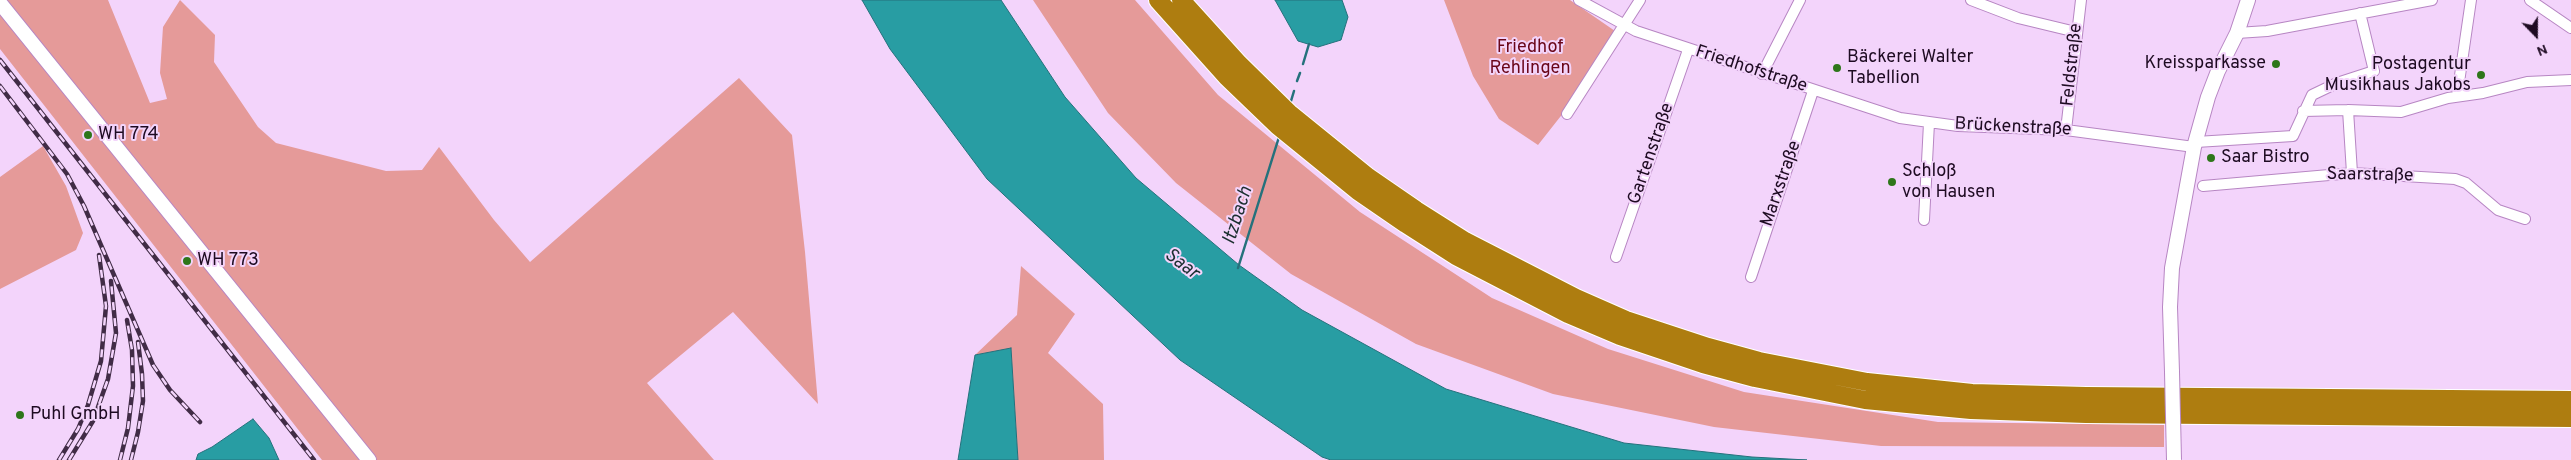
<!DOCTYPE html>
<meta charset="utf-8">
<style>
body{margin:0}
#map{position:relative;width:2571px;height:460px;overflow:hidden;background:#f3d4fb;font-family:Overpass,sans-serif}
canvas{display:block}
.north{position:absolute;left:2511px;top:10px;width:50px;height:50px;-webkit-text-stroke:4px #f3d4fb;paint-order:stroke;rotate:158deg;font-size:14px;font-weight:700;line-height:20px;text-align:center;color:#1e0b22}
.north::after{content:'';display:block;margin:auto;width:18px;height:22px;background:#1e0b22;clip-path:polygon(50% 0,100% 100%,50% 72%,0 100%)}
</style>
<div id="map">
<canvas width="2571" height="460"></canvas>
<div class="north">N</div>
</div>
<script>
const ctx = document.querySelector('canvas').getContext('2d');
ctx.lineJoin = 'round';
function fillPath(path, color) { ctx.fillStyle = color; ctx.fill(path, 'evenodd'); }
const toPath = rows => new Path2D(rows.map(r => 'M' + r).join(''));
function trace(path, color, width, dash) { ctx.strokeStyle = color; ctx.lineWidth = width; ctx.lineCap = dash ? 'butt' : 'round'; ctx.setLineDash(dash || []); ctx.stroke(path); }
function label(font, color, halo, rows, align = 'center') {
  ctx.font = font + ' Overpass,sans-serif'; ctx.lineWidth = 4; ctx.setLineDash([]); ctx.textBaseline = 'middle'; ctx.strokeStyle = halo; ctx.fillStyle = color; for (const [text, x, y, turn = 0] of rows) {
    ctx.save(); ctx.translate(x, y); ctx.rotate((+turn || 0) * Math.PI / 180); ctx.textAlign = isNaN(turn) ? turn : align; if (halo) ctx.strokeText(text, 0, 0); ctx.fillText(text, 0, 0); ctx.restore();
  }
}
const green = toPath([
 [0,0,108,0,150,103,167,99,160,73,163,27,180,0,215,35,214,62,258,127,276,143,386,171,422,170,439,147,494,220,530,262,739,78,792,135,805,252,818,404,733,312,647,383,714,460,322,460,0,49],
 [1033,0,1135,0,1218,95,1360,212,1492,298,1608,349,1744,392,1938,422,2164,425,2164,447,1881,446,1714,427,1553,394,1416,344,1291,274,1176,183,1108,113],
 [1444,0,1570,0,1615,31,1564,112,1538,145,1499,119,1473,76],
 [43,146,66,186,83,233,76,250,0,289,0,177],
 [1021,266,1075,314,1048,353,1103,404,1104,460,1018,460,1011,349,975,355,1017,315]
]);
const water = toPath([
 [862,0,1001,0,1065,97,1136,178,1239,265,1302,310,1446,389,1624,443,1752,457,1807,460,1331,460,1322,457,1180,360,987,179,890,49,862,0],
 [1275,0,1342,0,1348,17,1341,40,1318,47,1298,41,1275,0],
 [1011,348,1018,460,958,460,975,355,1011,348],
 [253,419,269,438,279,460,196,460,198,454,212,447,253,419]
]);
const stream = toPath([
 [1303,64,1309,44],
 [1297,81,1300,73],
 [1291,101,1294,91],
 [1238,268,1279,137]
]);
const minor = toPath([
 [1579,0,1636,31,1900,118,1958,126,2066,130,2194,147],
 [1971,0,2018,18,2076,32],
 [2530,0,2571,28],
 [2237,33,2267,31,2432,0],
 [1762,74,1800,0],
 [2457,96,2471,0],
 [2303,111,2348,110],
 [1567,114,1640,0],
 [2066,130,2081,0],
 [2196,142,2293,136,2312,95,2337,83,2374,71,2360,13],
 [2352,173,2348,110,2401,112,2448,98,2483,93,2527,82,2571,80],
 [2203,186,2352,173,2455,179,2466,183,2498,210,2525,219],
 [1924,220,1929,123],
 [1616,257,1688,50],
 [1751,277,1813,91]
]);
const secondary = toPath([
 [0,3,369,460],
 [2172,372,2170,307,2172,268,2194,147,2208,97,2218,71,2237,33,2248,0]
]);
const motorway = toPath([
 [1158,0,1227,77,1278,126,1358,191,1406,224,1456,256,1568,314,1620,336,1703,364,1755,378,1865,400,1971,410,2086,414,2571,418],
 [1181,0,1239,64,1289,113,1368,177,1416,210,1465,241,1576,298,1626,320,1708,347,1759,361,1867,382,1972,393,2086,396,2571,400]
]);
const rail = toPath([
 [0,60,314,460],
 [0,86,67,174,84,206,153,365,170,390,200,422],
 [59,460,78,429,88,405,101,361,106,306,99,255],
 [69,460,93,421,108,379,116,333,111,281],
 [120,460,128,428,133,386,132,350,127,320],
 [131,460,138,432,143,401,142,374,138,342]
]);
const secondaryBridge = toPath([
 [2172,372,2174,460]
]);
const markers = [
 [2276,64,5,"#2e761a"],
 [1837,68,5,"#2e761a"],
 [2481,75,5,"#2e761a"],
 [88,135,5,"#2e761a"],
 [2211,158,5,"#2e761a"],
 [1892,182,5,"#2e761a"],
 [187,261,5,"#2e761a"],
 [20,415,5,"#2e761a"]
];
const parkNames = [
 ["Friedhof",1530,48],
 ["Rehlingen",1530,69]
];
const poiNames = [
 ["Bäckerei Walter",1847,58],
 ["Tabellion",1847,79],
 ["Kreissparkasse",2266,64,"right"],
 ["Postagentur",2471,65,"right"],
 ["Musikhaus Jakobs",2471,86,"right"],
 ["WH 774",98,135],
 ["Saar Bistro",2221,158],
 ["Schloß",1902,172],
 ["von Hausen",1902,193],
 ["WH 773",197,261],
 ["Puhl GmbH",30,415]
];
const streetNames = [
 ["Feldstraße",2073,65,-84],
 ["Friedhofstraße",1751,70,18],
 ["Brückenstraße",2013,128,3],
 ["Gartenstraße",1652,154,-71],
 ["Saarstraße",2370,176,1],
 ["Marxstraße",1782,184,-71]
];
const waterNames = [
 ["Itzbach",1239,216,-72],
 ["Saar",1181,265,37]
];
fillPath(green, '#e59a99');
fillPath(water, '#289da3');
trace(water, '#25717c', 1);
trace(stream, '#25717c', 2.5);
trace(minor, '#b786c3', 12);
trace(secondary, '#b786c3', 16);
trace(motorway, '#fff', 20);
trace(minor, '#fff', 10);
trace(secondary, '#fff', 14);
trace(motorway, '#ae7d10', 18);
trace(rail, '#412c46', 4.5);
trace(rail, '#f3d4fb', 2.5, [8]);
trace(secondaryBridge, '#b786c3', 16, []);
trace(secondaryBridge, '#fff', 14);
for (const [x, y, r, color] of markers) { const dot = new Path2D(); dot.arc(x, y, r, 0, 2 * Math.PI); ctx.fillStyle = color; ctx.fill(dot); trace(dot, '#f3d4fb', 2); }
label('18px', '#6a0619', '#f3d4fb', parkNames);
label('18px', '#1e0b22', '#f3d4fb', poiNames, 'left');
label('18px', '#1e0b22', '#f3d4fb', streetNames);
label('italic 19px', '#1b2f30', '#f3d4fb', waterNames);
</script>
